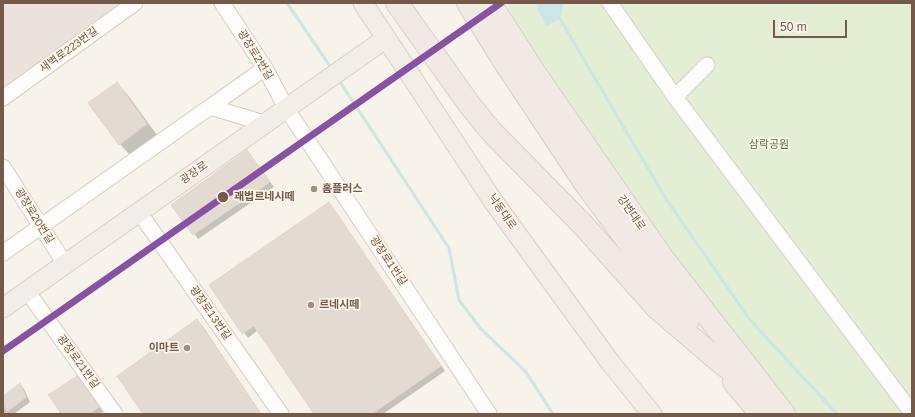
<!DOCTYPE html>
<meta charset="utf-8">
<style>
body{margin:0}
#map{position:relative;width:915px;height:417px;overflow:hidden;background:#f7f2ea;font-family:Helvetica,sans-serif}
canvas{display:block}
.frame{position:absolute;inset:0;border:4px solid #75594b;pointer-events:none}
.scale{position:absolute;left:773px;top:20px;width:74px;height:18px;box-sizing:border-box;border:2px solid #75594b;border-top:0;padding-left:5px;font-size:12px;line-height:14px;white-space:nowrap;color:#75594b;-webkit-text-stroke:3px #fff7eb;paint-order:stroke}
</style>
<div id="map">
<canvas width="915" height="417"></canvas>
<div class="frame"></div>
<div class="scale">50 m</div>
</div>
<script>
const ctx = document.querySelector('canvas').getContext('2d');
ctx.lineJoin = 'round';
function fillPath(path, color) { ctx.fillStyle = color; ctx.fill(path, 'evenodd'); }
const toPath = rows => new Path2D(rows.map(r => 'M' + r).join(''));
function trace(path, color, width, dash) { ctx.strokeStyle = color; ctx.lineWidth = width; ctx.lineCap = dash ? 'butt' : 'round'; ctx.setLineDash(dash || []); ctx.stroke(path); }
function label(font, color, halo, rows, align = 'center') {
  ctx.font = font + ' Helvetica,"Noto Sans KR",sans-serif'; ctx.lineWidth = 3.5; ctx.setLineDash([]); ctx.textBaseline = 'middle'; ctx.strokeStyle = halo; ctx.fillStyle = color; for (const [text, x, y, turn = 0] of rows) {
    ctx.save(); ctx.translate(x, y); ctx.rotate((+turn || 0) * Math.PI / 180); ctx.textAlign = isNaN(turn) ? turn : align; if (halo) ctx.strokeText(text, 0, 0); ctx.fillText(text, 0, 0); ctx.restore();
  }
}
const industrial = toPath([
 [3,3,125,3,3,89]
]);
const green = toPath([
 [506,3,912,3,912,414,798,414,729,333,574,119,520,30]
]);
const water = toPath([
 [535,3,564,3,560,19,546,26]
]);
const shadow = toPath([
 [117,84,127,94,157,135,130,155,120,144],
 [247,151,274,187,198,239,173,205],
 [329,204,445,371,383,414,315,414,258,330,248,338,210,285],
 [197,321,202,325,261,414,144,414],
 [77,377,81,382,103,412,100,414,57,414,61,411],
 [20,385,24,389,30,402,14,414,3,414,3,399]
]);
const stream = toPath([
 [287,3,332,69],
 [560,19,666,199,750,320,837,414],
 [338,79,449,248,459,300,481,329,526,372,553,414]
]);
const building = toPath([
 [117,82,147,124,119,145,88,103,117,82],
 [247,150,270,182,193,235,171,205,247,150],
 [329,202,441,366,372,414,314,414,254,326,242,334,209,285,329,202],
 [197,319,261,414,143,414,117,376,197,319],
 [77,376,99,407,90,414,62,414,48,395,77,376],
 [20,383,26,397,7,412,3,402,3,396,20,383]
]);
const minor = toPath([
 [222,3,265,68,286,108,489,414],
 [610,3,675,97,912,413],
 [675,97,707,65],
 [3,98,135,3],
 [264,123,210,107,265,68],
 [3,167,65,264],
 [139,212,281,414],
 [3,253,210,107],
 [27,291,115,414]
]);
const major = toPath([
 [363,3,493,201,610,362,652,414],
 [3,308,385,39]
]);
const highway = toPath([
 [397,3,469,104,490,130,584,226,657,308,720,362,771,399],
 [468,3,502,58,585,183,687,322],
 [490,3,532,69,664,260,784,414],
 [734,382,761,414]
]);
const rail1 = toPath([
 [3,351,501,3]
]);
const markers = [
 [314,189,4,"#a28f83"],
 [223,197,6,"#75594b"],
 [311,305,4,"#a28f83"],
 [187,348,4,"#a28f83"]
];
const streetNames = [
 ["새벽로223번길",69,50,-36],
 ["광장로2번길",255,55,58],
 ["광장로",194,173,-35],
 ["낙동대로",502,212,55],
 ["강변대로",631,213,55],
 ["광장로20번길",34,216,58],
 ["광장로1번길",388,261,56],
 ["광장로13번길",210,313,55],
 ["광장로21번길",78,362,54]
];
const parkNames = [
 ["삼락공원",769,145]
];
const poiNames = [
 ["홈플러스",322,189],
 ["르네시떼",319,305],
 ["이마트",179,348,"right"]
];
const stopNames = [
 ["괘법르네시떼",234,197]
];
fillPath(industrial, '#eae2db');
fillPath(green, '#e3eed5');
fillPath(water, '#cce5e6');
fillPath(shadow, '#0003');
trace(stream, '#cce5e6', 3);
fillPath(building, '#e3dad2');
trace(building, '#e0d5cc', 1);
trace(minor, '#d6cec8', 17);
trace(major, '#d8cfca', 21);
trace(highway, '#d8cfca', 24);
trace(minor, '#fefdfc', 15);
trace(major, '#f2ede6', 19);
trace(highway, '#f1e9e4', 22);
trace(rail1, '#8652a1', 7);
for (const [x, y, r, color] of markers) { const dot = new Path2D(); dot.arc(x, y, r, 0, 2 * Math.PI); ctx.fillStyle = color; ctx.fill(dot); trace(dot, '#fff7eb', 1.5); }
label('11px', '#75594b', '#fff7eb', streetNames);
label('11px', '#547a42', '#fff7eb', parkNames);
label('bold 11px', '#75594b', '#fff7eb', poiNames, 'left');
label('bold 11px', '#75594b', '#fff7eb', stopNames, 'left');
</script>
